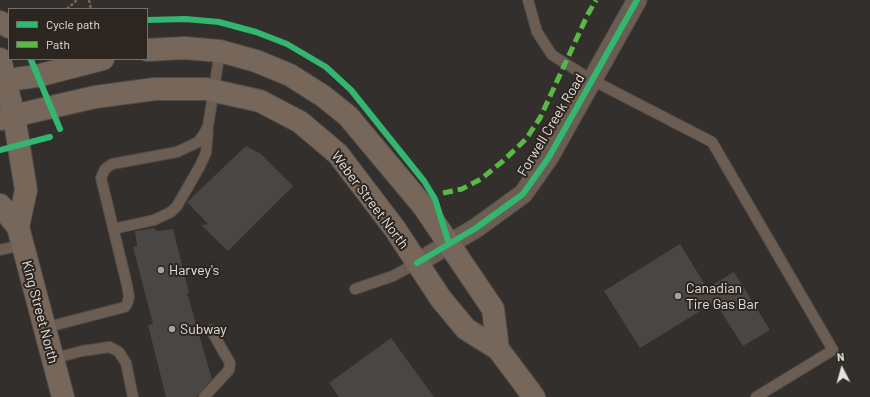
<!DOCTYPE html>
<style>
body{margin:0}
#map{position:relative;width:870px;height:397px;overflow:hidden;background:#332f2c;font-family:Barlow,sans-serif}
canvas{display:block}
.legend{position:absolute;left:8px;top:8px;width:140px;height:52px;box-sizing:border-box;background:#2c2520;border:1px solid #76706c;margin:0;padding:5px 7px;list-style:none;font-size:12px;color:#e5e1dd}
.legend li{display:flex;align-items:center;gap:8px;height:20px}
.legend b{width:20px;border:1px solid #76706c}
.north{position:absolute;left:822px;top:349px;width:40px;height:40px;-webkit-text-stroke:3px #2c2520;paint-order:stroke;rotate:354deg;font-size:11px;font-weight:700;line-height:16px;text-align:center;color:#e5e1dd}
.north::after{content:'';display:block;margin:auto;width:14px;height:18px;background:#e5e1dd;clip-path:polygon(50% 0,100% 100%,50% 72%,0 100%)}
</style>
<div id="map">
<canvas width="870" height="397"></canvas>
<ul class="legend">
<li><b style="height:5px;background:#33b770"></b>Cycle path</li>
<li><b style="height:5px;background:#58b947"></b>Path</li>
</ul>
<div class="north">N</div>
</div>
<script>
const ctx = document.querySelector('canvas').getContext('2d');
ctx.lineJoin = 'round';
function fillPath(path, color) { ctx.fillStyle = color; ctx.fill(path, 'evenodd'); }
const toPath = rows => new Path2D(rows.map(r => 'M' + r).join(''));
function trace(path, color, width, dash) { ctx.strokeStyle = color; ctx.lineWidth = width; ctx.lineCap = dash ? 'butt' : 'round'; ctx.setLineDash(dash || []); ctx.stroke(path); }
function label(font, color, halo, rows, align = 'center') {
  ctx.font = font + ' Barlow,sans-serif'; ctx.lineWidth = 4; ctx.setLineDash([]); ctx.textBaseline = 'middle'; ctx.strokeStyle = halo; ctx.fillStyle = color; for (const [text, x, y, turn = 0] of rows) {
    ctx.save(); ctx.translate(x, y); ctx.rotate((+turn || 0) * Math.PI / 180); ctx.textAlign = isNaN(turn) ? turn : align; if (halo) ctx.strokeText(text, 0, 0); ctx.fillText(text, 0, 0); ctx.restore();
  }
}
const building = toPath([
 [246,146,261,154,293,186,228,251,201,225,208,224,187,202],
 [155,228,156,231,173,229,189,293,187,293,212,379,196,397,166,397,148,325,153,324,133,247,137,246,135,231],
 [680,244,707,288,734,272,770,330,743,346,715,302,640,348,604,291],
 [391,338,434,397,339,397,329,383]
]);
const path = toPath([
 [89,0,91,9],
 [67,9,77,0]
]);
const service = toPath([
 [528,0,537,32,552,55,592,80,712,142,833,350,756,397],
 [113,229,154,220,171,212,177,206,200,166,206,153,208,130],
 [0,250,22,245],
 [355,289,393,276,417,263],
 [44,328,117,309,125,307,127,304,129,297,127,285,101,178,105,169,112,164,177,152,198,142,204,134,208,126,220,51],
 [52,359,82,351,110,347,119,352,126,363,133,397],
 [204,397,229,370,230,363,211,330]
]);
const minor = toPath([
 [417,263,476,228,523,194,549,157,637,0]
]);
const secondary = toPath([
 [0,22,9,27],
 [147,50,184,48,220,51,256,61,290,75,323,96,348,116,424,207,493,309,498,349],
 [0,59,14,116,26,190,18,227],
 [0,81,37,76,103,59],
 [0,119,95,97,155,89,206,89,260,101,300,122,338,154,395,229,441,299,466,329,498,349,534,397],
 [0,205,18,227,63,397]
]);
const quiet = toPath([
 [443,193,462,189,481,179,503,161,526,139,540,118,588,14,596,0]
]);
const cycleway = toPath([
 [147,20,185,19,219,22,256,32,287,44,326,67,351,90,424,181,435,199,449,244],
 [31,60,60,129],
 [0,150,50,137],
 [417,263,476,228,523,194,549,157,637,0]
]);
const markers = [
 [161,270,4,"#a7a39f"],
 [678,296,4,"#a7a39f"],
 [172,329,4,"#a7a39f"]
];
const streetNames = [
 ["Forwell Creek Road",551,125,-59],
 ["Weber Street North",370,200,53],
 ["King Street North",40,312,75]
];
const poiNames = [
 ["Harvey's",169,270],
 ["Canadian",686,288],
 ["Tire Gas Bar",686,304],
 ["Subway",180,329]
];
fillPath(building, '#494644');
trace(service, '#4f4b49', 12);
trace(minor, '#4f4b49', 21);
trace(secondary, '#4f4b49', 24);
trace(path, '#726962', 2.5, [3, 2]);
trace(service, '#6b5d52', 10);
trace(minor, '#6b5d52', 19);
trace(secondary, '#77675a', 22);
trace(quiet, '#58b947', 5, [10, 5]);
trace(cycleway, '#33b770', 6);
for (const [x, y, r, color] of markers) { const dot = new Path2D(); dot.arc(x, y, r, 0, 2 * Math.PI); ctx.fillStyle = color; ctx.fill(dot); trace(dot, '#2c2520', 1.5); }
label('14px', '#e5e1dd', '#2c2520', streetNames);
label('14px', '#e5e1dd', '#2c2520', poiNames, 'left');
</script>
